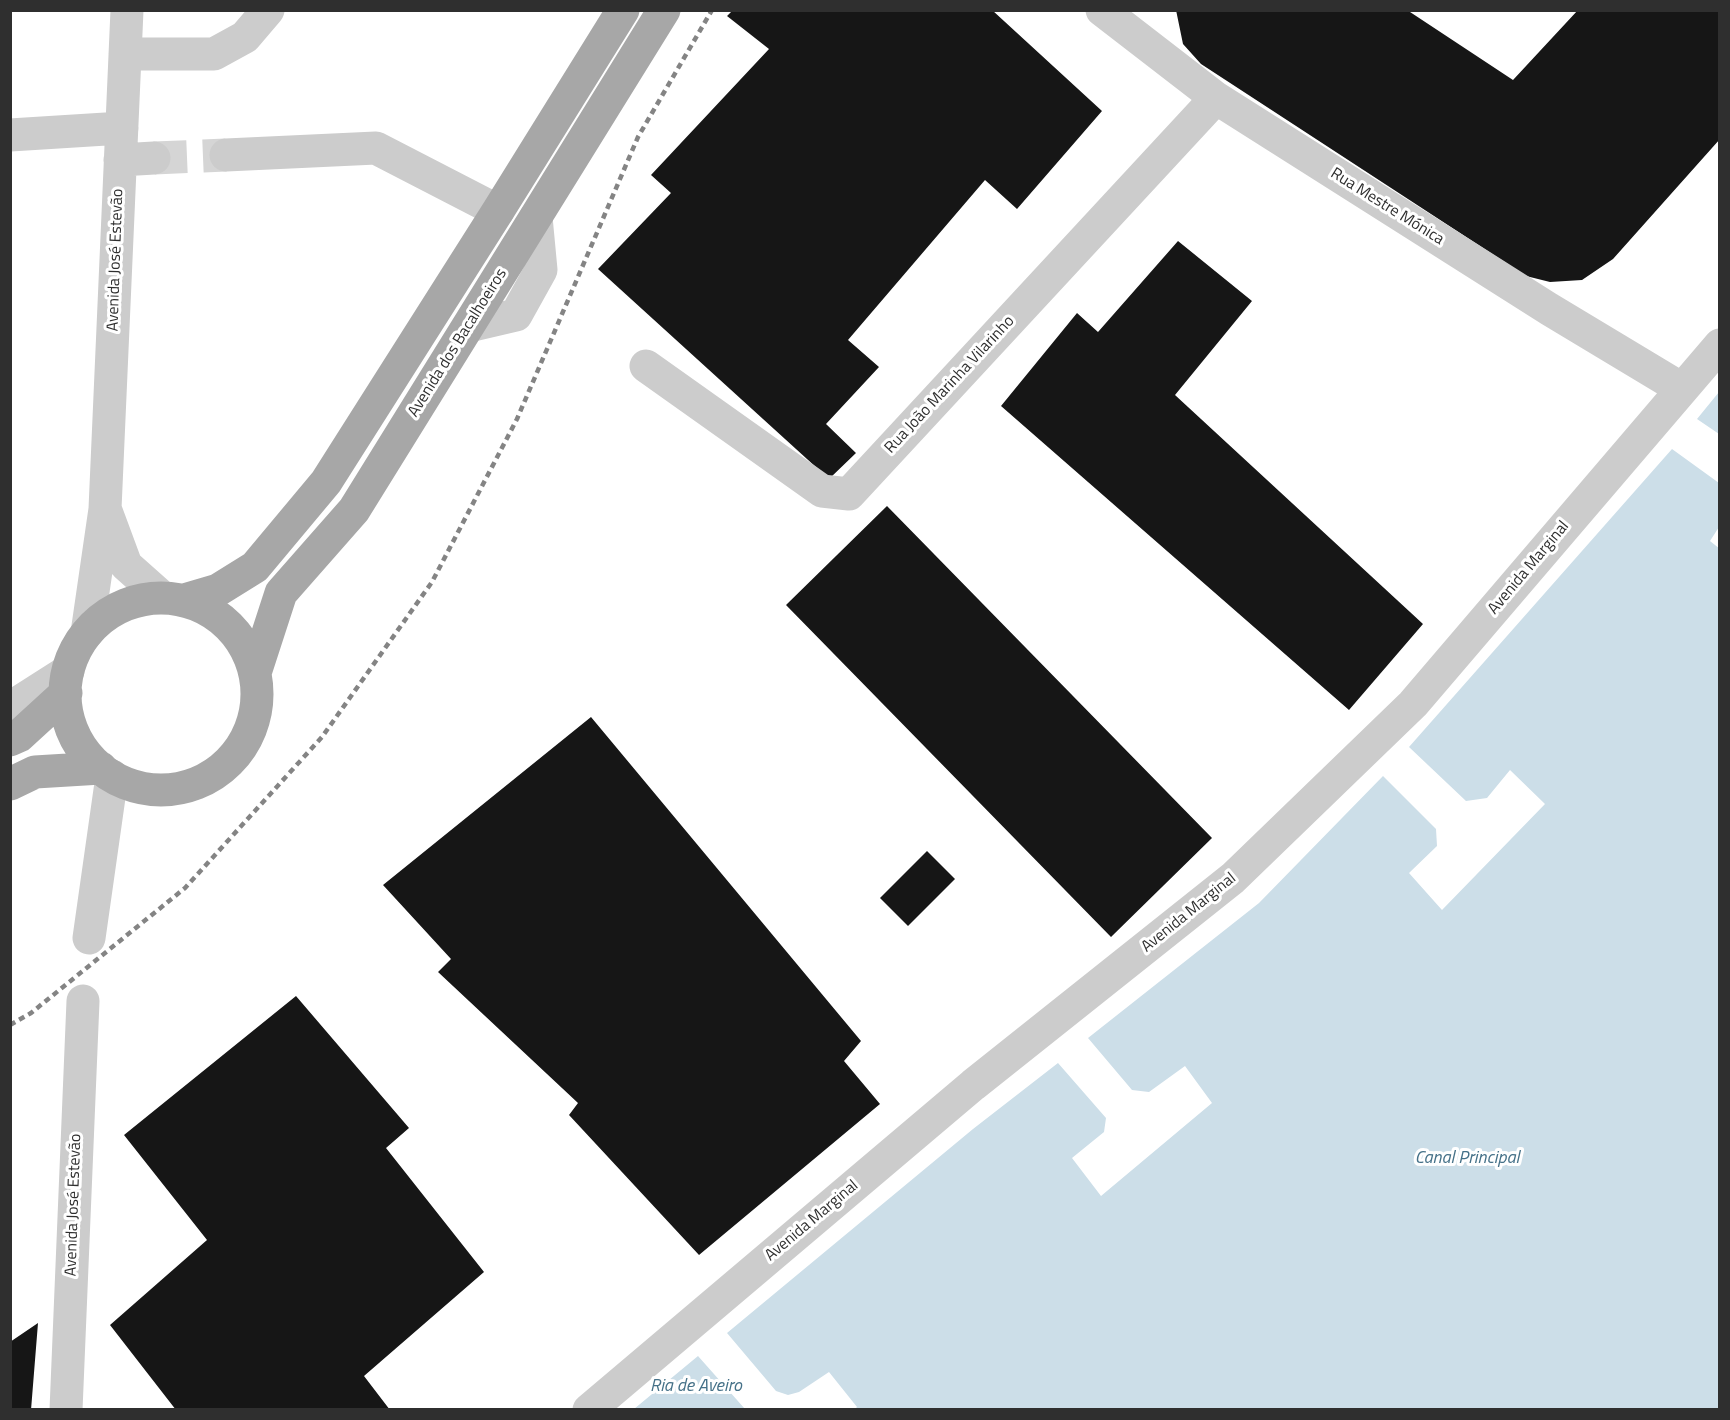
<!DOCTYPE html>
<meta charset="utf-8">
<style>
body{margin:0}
#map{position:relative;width:1730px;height:1420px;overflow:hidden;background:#fff;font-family:"Titillium Web",sans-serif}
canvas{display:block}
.frame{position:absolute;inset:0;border:12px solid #2f2f2f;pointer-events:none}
</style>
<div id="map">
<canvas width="1730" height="1420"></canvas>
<div class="frame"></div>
</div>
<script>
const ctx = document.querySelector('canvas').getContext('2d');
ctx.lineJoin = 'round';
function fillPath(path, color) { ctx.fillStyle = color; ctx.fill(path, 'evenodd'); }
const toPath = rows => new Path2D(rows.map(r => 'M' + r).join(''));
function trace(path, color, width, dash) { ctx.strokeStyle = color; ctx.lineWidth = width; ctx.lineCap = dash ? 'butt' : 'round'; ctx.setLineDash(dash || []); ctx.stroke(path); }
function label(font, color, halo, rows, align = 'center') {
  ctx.font = font + ' "Titillium Web",sans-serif'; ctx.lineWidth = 6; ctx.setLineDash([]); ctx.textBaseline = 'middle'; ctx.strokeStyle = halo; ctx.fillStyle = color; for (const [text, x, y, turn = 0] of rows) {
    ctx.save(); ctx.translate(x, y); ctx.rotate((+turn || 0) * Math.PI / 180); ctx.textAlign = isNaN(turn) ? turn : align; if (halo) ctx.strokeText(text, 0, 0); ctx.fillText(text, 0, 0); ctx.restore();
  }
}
const water = toPath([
 [1719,392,1719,434,1697,419],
 [1672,449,1719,483,1719,527,1710,541,1720,549,1719,1409,854,1410,857,1407,829,1372,799,1392,788,1395,776,1391,727,1333,973,1129,1058,1063,1106,1118,1104,1132,1072,1158,1101,1196,1212,1103,1185,1066,1149,1092,1132,1090,1088,1038,1259,903,1383,776,1436,829,1437,846,1409,873,1442,910,1545,804,1510,770,1487,798,1466,801,1409,747],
 [698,1356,745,1409,634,1409]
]);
const building = toPath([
 [733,10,992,10,1102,111,1017,209,985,180,848,340,879,367,826,424,856,453,829,479,598,269,671,193,651,175,769,49,727,16],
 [1176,10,1407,10,1513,80,1578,10,1720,10,1720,139,1613,259,1582,280,1550,282,1526,276,1201,64,1183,44],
 [1178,241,1252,301,1175,395,1423,624,1349,710,1001,406,1077,313,1098,332],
 [887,506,1212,838,1111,937,786,605],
 [591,717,861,1041,844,1061,880,1104,699,1255,569,1115,578,1103,438,972,451,959,383,885],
 [927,851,955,879,908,926,880,898],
 [296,996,409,1128,386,1148,484,1272,364,1376,390,1410,176,1410,110,1325,207,1240,124,1135],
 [38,1323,31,1410,10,1410,10,1342]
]);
const minorTunnel = toPath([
 [154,158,226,155]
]);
const minor = toPath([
 [1102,10,1216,98,1549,309,1682,389],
 [125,54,214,54,245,37,268,10],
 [10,135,122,128],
 [226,155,376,148,498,211],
 [120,160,154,158],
 [469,326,516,315,541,270,536,217],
 [646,366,822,491,849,494,1216,98],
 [106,511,126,565,162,597],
 [87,633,105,509,127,10],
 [10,708,68,671],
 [89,938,112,776],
 [66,1410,83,1001],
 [589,1410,973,1085,1233,878,1413,704,1720,345]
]);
const major = toPath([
 '65 694a96 96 0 1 1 192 0a96 96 0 1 1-192 0Z',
 [184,600,218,590,255,567,326,482,498,211,623,10],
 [255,673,281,593,354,510,664,10],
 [10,740,19,736,66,693],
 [10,784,35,772,101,768]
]);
const rail = toPath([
 [10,1025,31,1013,185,888,322,737,432,582,517,419,638,137,712,10]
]);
const streetNames = [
 ["Rua Mestre Mónica",1387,207,32],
 ["Avenida José Estevão",116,260,-88],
 ["Avenida dos Bacalhoeiros",458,343,-58],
 ["Rua João Marinha Vilarinho",950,385,-47],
 ["Avenida Marginal",1529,568,-50],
 ["Avenida Marginal",1189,913,-39],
 ["Avenida José Estevão",74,1205,-88],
 ["Avenida Marginal",812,1221,-40]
];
const waterNames = [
 ["Canal Principal",1467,1159],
 ["Ria de Aveiro",696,1387]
];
fillPath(water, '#ccdee8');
fillPath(building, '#161616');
trace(minorTunnel, '#d5d5d5', 33, [33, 16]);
trace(minor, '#ccc', 33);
trace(major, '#a7a7a7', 33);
trace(rail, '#848484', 4.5, [6, 4.5]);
label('16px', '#2f2f2f', '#fff', streetNames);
label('italic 18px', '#457188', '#fff', waterNames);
</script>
